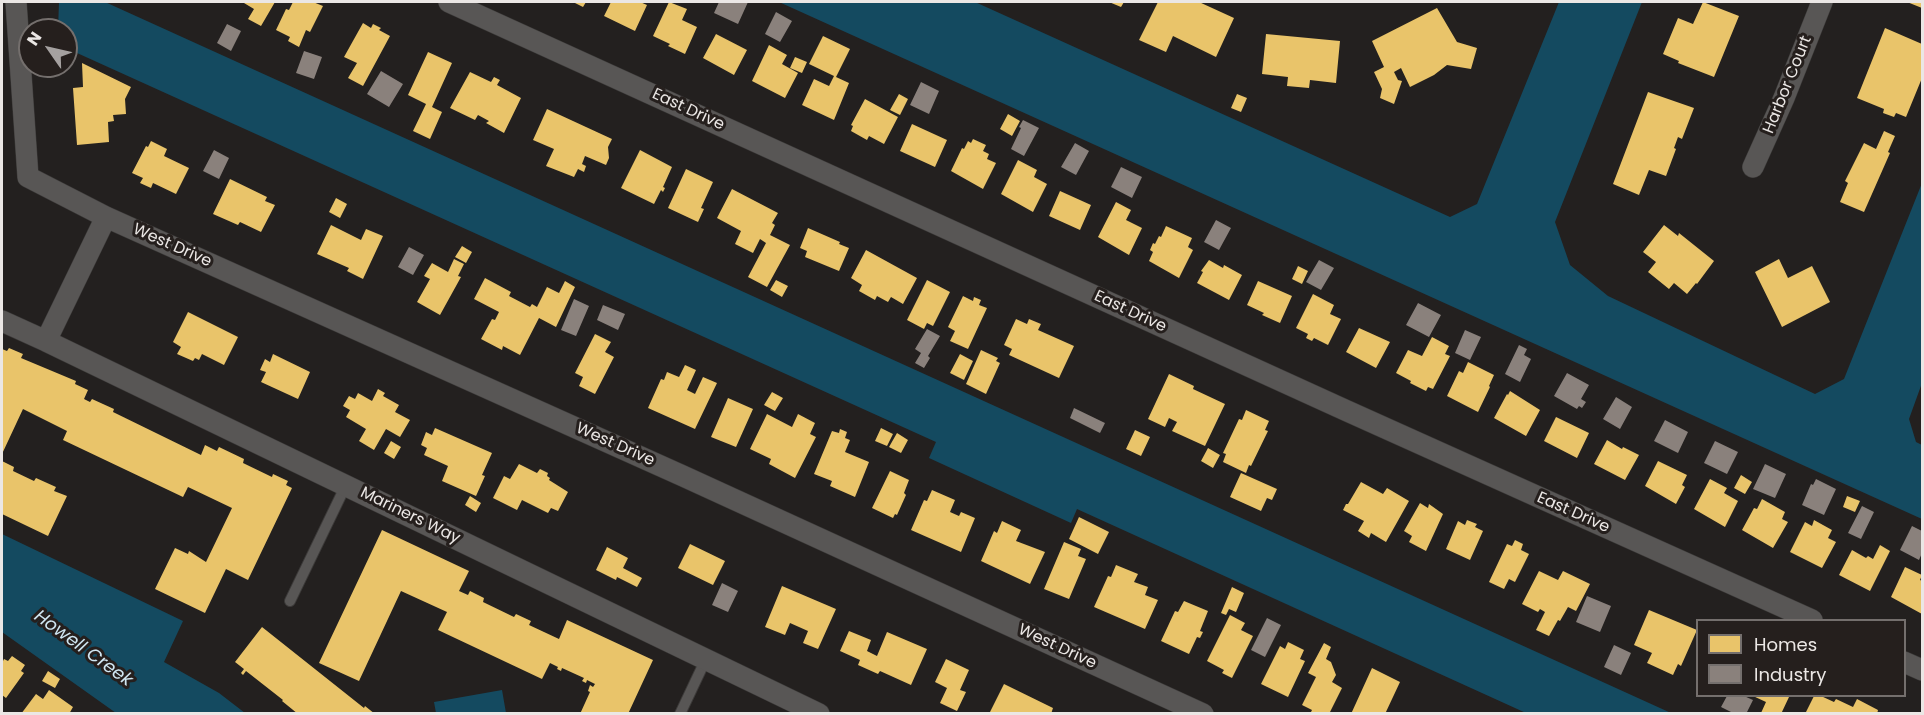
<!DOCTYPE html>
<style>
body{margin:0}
#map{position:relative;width:1924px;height:715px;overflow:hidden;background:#23201f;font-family:Poppins,sans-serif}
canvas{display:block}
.frame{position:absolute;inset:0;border:3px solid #ebe7e5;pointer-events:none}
.legend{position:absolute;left:1696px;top:619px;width:210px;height:78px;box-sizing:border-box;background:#251f1d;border:2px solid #746f6d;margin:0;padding:8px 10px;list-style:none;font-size:18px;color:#ebe7e5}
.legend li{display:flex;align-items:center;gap:12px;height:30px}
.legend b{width:30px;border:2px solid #746f6d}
.north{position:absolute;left:18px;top:18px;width:60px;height:60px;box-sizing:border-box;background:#251f1d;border:2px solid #746f6d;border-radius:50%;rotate:304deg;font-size:16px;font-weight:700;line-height:24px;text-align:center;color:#ebe7e5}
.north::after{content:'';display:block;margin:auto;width:21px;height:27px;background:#a5a1a0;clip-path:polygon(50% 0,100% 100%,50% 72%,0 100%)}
</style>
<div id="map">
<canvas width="1924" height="715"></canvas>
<div class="frame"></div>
<ul class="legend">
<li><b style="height:16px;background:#e9c46a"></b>Homes</li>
<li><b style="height:16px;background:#8a817c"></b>Industry</li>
</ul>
<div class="north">N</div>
</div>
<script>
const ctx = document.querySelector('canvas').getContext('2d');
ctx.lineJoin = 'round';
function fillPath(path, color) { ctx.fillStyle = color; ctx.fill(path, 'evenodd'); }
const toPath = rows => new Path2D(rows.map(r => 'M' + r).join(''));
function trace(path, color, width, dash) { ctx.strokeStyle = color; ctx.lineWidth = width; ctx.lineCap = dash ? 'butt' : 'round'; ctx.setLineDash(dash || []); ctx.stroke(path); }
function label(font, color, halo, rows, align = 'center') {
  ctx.font = font + ' Poppins,sans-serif'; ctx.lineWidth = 6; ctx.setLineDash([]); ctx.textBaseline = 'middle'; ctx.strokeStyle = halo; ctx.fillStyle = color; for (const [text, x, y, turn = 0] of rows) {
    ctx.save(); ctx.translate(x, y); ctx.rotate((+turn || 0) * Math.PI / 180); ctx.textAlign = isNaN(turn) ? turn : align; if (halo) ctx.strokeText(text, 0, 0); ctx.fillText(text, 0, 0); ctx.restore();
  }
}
const water = toPath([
 [59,2,105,2,1671,713,1526,713,1077,509,1071,523,929,458,936,442,66,48,66,30,58,30],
 [779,2,975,2,1450,217,1477,204,1559,2,1642,2,1555,222,1570,265,1608,296,1815,394,1844,379,1922,183,1922,383,1909,419,1916,442,1922,445,1922,519],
 [2,534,183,621,164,662,219,693,245,713,116,713,2,632],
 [502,690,506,713,436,713,434,702]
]);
const homes = toPath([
 [245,2,275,2,261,26,248,19,254,9,244,3],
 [293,2,313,2,323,6,310,32,306,30,299,47,288,41,290,37,276,30,286,9,289,10],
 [573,2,586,2,583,7],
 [611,2,640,2,647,5,635,31,604,16],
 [669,2,687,9,682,20,697,27,685,54,668,46,670,44,653,36],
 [1109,2,1124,2,1121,7],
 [1158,2,1199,2,1234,18,1216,57,1173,36,1166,52,1139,40],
 [1703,2,1739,16,1714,77,1678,63,1679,61,1663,54,1678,18,1693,24],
 [1907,2,1922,2,1922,8],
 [1437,8,1457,42,1477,48,1471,69,1447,65,1434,75,1410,87,1401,68,1394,72,1398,80,1402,81,1394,104,1380,98,1382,89,1374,72,1384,67,1372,41],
 [363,23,371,28,373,24,381,28,379,30,390,36,363,86,348,78,357,63,344,57],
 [1885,28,1922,44,1922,78,1906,117,1896,113,1894,117,1883,113,1884,109,1857,98],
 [716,34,747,50,734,75,703,58],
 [1266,34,1340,41,1336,83,1310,80,1309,88,1287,86,1288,77,1262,74],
 [823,36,850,49,836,77,849,83,834,120,802,105,814,79,829,86,834,76,809,64],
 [769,45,787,55,782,64,798,73,785,98,752,81],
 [428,52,452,63,432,107,442,112,430,139,413,131,426,104,408,95],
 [795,57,807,62,802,73,790,68],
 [82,63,131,87,125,99,126,114,113,115,114,121,108,122,109,142,77,145,73,88,83,87],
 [470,72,491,82,494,77,500,80,497,85,521,98,504,133,486,123,489,121,478,115,475,120,450,108],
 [1648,92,1694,108,1682,139,1678,137,1674,148,1676,149,1666,176,1649,170,1639,195,1613,184],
 [899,94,908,99,900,115,890,110],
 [1237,94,1247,98,1241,112,1231,108],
 [865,99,898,117,884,144,869,136,867,140,851,131,853,126,851,125],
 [547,109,612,139,608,147,609,158,606,165,585,156,582,164,586,166,584,172,578,169,574,177,546,166,554,149,533,140],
 [1008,114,1020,121,1012,136,1000,129],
 [912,124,947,140,935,167,900,151],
 [1884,131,1895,136,1888,152,1890,153,1864,212,1840,202,1848,183,1845,181,1864,143,1876,149],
 [973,139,986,145,983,151,989,154,987,159,996,163,983,189,951,171,962,148,964,149,968,141,971,143],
 [151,141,167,149,164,156,189,168,176,194,153,183,151,188,140,183,143,178,132,173,146,146,148,147],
 [640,150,672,167,663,187,665,188,663,192,661,190,654,204,621,188],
 [1018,160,1037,170,1034,177,1047,184,1033,212,1001,194],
 [686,169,713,182,701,208,704,209,698,222,668,208],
 [230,179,267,197,265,201,275,205,261,232,240,222,238,225,213,214],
 [732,189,778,213,772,223,775,225,770,235,790,245,767,287,748,277,766,243,760,239,753,253,735,244,741,231,717,218],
 [1060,191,1091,205,1080,230,1049,216],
 [336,198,347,204,340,218,329,212],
 [1116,202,1131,210,1126,220,1142,228,1129,255,1098,237],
 [331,225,361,240,366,229,383,236,363,279,347,271,349,268,317,254],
 [1664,225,1678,236,1679,233,1714,261,1697,284,1696,283,1687,294,1674,283,1669,289,1648,272,1656,262,1643,252],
 [1166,226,1192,238,1188,247,1193,250,1179,278,1149,261,1153,252,1150,250,1153,243,1155,244,1159,236,1161,237],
 [808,228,840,242,839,244,849,248,839,271,805,257,807,251,800,248],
 [462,246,472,252,466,263,455,257],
 [866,250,917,278,903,304,891,297,888,302,877,296,875,300,859,291,862,285,851,278],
 [454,259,464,264,458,276,461,277,440,315,417,302,430,279,424,276,432,263,448,272],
 [1779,259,1788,278,1812,266,1830,302,1782,327,1755,272],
 [1209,260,1223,268,1224,265,1242,275,1229,300,1197,283,1203,272,1201,271],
 [1298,266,1308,271,1302,284,1292,279],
 [485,278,511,292,509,296,530,307,532,304,537,307,547,287,559,293,565,281,575,287,556,327,539,318,520,355,503,346,502,350,481,339,492,319,495,320,499,312,474,299],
 [776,280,788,286,782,297,770,290],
 [927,280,950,292,933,326,927,323,924,329,907,320],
 [1258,281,1292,296,1280,323,1262,315,1264,313,1247,305],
 [1313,294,1334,305,1330,314,1341,319,1328,345,1314,338,1312,341,1306,338,1308,334,1296,328],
 [963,296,973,301,974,297,981,300,979,305,987,308,968,349,950,341,955,331,948,327],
 [188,312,238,337,224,365,202,354,199,360,195,358,193,361,177,354,181,347,173,342],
 [1016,319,1027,324,1029,319,1041,324,1038,330,1074,346,1059,378,1009,355,1012,349,1004,345],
 [1359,328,1390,342,1376,368,1346,352],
 [595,334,611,342,605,352,614,357,595,394,579,386,583,377,575,373],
 [1432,337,1449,346,1445,354,1450,356,1433,389,1428,387,1426,391,1410,383,1411,381,1396,373,1408,350,1422,356],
 [9,348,23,354,21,358,76,381,75,384,88,390,84,399,90,402,92,399,114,409,113,412,201,455,205,445,217,451,219,447,244,459,243,463,272,477,273,474,288,481,286,485,292,488,248,580,226,569,205,613,155,589,175,548,188,554,189,551,206,562,232,508,188,487,183,497,63,440,67,431,23,409,2,454,2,349,7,351],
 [981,350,998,358,996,361,1000,363,986,394,966,384],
 [273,354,310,372,298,399,261,382,266,372,260,370,265,359,270,362],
 [960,354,973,361,964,380,950,373],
 [1468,362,1494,375,1489,386,1490,387,1478,412,1447,396,1459,371,1463,373],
 [685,365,696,370,687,390,695,394,703,377,717,383,695,429,648,408,661,379,664,380,667,372,679,377],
 [1169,374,1194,386,1193,389,1225,404,1205,446,1172,431,1177,422,1169,418,1165,427,1148,419],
 [378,389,385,393,383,396,399,405,395,412,410,420,400,437,386,429,374,450,359,441,366,429,346,417,350,410,343,406,349,396,355,399,358,393,372,401],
 [1510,391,1540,410,1526,436,1494,418,1507,394,1508,395],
 [772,392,783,398,775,411,764,405],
 [728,398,753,409,736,447,711,437],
 [1246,410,1269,421,1265,430,1268,431,1251,466,1249,465,1246,473,1223,462,1226,454,1223,453,1239,419,1242,420],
 [767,414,792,427,798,414,815,423,810,434,816,437,795,478,769,464,771,459,750,449],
 [1556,417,1589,433,1577,458,1544,441],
 [435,428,492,453,482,475,485,476,476,496,442,481,448,466,424,455,427,448,421,445,426,432,432,435],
 [881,428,893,434,887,446,875,441],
 [840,429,847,432,845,438,850,440,845,452,869,462,855,497,830,486,832,481,814,474,832,431,839,433],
 [1135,430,1150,437,1141,456,1126,449],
 [897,433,908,440,901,453,889,447],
 [1607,440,1622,449,1623,447,1639,455,1625,480,1594,464],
 [391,441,401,447,394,459,384,453],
 [1208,448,1220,455,1213,468,1201,461],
 [2,461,14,467,13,471,34,481,36,478,56,487,54,491,67,496,48,536,2,514],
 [1658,461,1687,475,1682,485,1685,487,1676,504,1645,486],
 [519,464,537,473,540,469,548,473,547,476,550,478,549,480,568,492,558,511,551,508,548,513,522,500,517,510,493,498,504,476,510,479],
 [890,471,909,480,904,493,906,495,897,515,895,514,893,518,872,508],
 [1241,473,1277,489,1272,500,1267,498,1261,511,1230,497],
 [1741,475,1752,482,1745,494,1734,488],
 [1710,479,1727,488,1724,493,1738,501,1725,527,1694,509],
 [1361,482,1383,494,1387,488,1409,501,1386,542,1371,533,1369,538,1358,531,1364,521,1343,510,1346,504,1348,504],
 [932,490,955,500,950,512,959,516,961,512,975,518,961,552,911,530,924,500,927,501],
 [470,496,481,503,476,512,465,505],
 [1847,496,1860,501,1855,512,1843,507],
 [1762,499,1785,512,1782,519,1788,522,1773,548,1742,530,1754,508,1757,509],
 [1420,503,1428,508,1429,504,1443,514,1426,551,1409,542,1412,536,1404,531],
 [1079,517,1109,532,1098,554,1069,539],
 [1467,520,1477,524,1475,527,1483,531,1470,560,1446,549,1458,521,1465,525],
 [1814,520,1832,530,1828,538,1836,542,1822,568,1790,552,1805,522,1812,526],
 [1002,521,1021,530,1016,541,1045,552,1030,584,981,561,994,531,997,533],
 [382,530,469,571,459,591,468,595,470,591,484,598,483,602,514,617,516,614,531,621,529,625,559,639,567,620,653,660,628,714,580,714,590,692,588,691,590,685,593,687,595,684,587,680,586,683,582,681,584,678,562,668,561,671,557,669,558,667,550,663,542,679,438,630,447,612,401,591,359,681,319,663],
 [1515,540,1523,544,1521,550,1529,554,1515,582,1509,579,1504,589,1489,582,1507,544,1512,546],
 [1064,542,1081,549,1078,556,1086,559,1069,599,1044,589],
 [690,544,725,561,713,585,678,568],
 [1880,545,1890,551,1870,591,1839,575,1852,550,1866,558,1868,556,1873,559],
 [607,547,628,558,623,568,642,578,637,587,617,577,616,580,596,570],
 [1116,565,1138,574,1134,582,1148,587,1145,595,1158,600,1145,629,1094,607,1108,576,1111,577],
 [1905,567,1922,575,1920,580,1922,581,1922,614,1891,597],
 [1539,571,1558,580,1563,571,1590,584,1576,611,1568,607,1560,621,1558,620,1549,636,1536,630,1545,612,1540,609,1538,612,1522,604],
 [782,586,836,609,818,649,803,643,808,631,790,623,785,635,765,627],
 [1232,587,1244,593,1236,612,1229,609,1226,615,1221,613],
 [1184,601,1208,611,1200,631,1203,632,1200,638,1197,637,1189,654,1161,641,1175,611,1178,612],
 [1649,610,1697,630,1681,666,1678,664,1673,675,1647,663,1652,653,1634,645],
 [1230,615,1245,623,1241,630,1253,636,1232,678,1222,673,1224,670,1207,661],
 [262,627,364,708,365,706,375,714,298,714,282,701,283,700,246,671,243,675,241,673,244,669,235,662],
 [849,631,871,640,867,651,877,656,887,632,927,649,911,685,880,671,878,674,858,665,860,660,840,651],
 [1288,642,1304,650,1300,659,1305,661,1288,697,1261,684,1280,646,1285,649],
 [1324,643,1331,647,1326,659,1331,662,1336,675,1332,682,1342,688,1329,714,1310,714,1312,710,1302,705,1316,677,1308,673],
 [12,656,25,665,21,671,24,673,6,698,2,695,2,663,4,659,8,661],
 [946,659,969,670,960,690,966,692,957,711,940,703,947,688,935,682],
 [1372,668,1400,682,1385,714,1351,714],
 [48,671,60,679,55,688,42,681],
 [1004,684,1053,708,1051,714,989,714],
 [49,690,73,707,69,714,21,714,36,694,43,699],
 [1753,696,1789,696,1789,697,1781,714,1762,714,1761,713,1766,702],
 [1814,696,1821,696,1834,702,1836,699,1853,707,1857,699,1878,710,1877,714,1805,714]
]);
const industry = toPath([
 [719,2,748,2,738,24,714,13],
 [776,12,792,21,780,42,765,34],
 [227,24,241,31,231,51,217,43],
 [304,51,322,57,314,79,296,73],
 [381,71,403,84,389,107,367,94],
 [921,82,939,91,929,114,910,105],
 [1023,120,1039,128,1024,156,1011,149,1021,128,1019,127],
 [1075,143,1089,151,1076,175,1061,167],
 [214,150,229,158,219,179,203,171],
 [1121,167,1142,177,1132,198,1111,187],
 [1216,220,1231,228,1219,250,1204,242],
 [409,247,424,255,413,275,398,267],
 [1319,260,1334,268,1321,290,1306,282],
 [574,299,589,306,576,336,561,330],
 [1418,303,1441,315,1429,337,1406,325],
 [603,305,625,314,618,330,597,320],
 [927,329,940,336,928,356,930,358,924,368,915,363,921,353,915,349],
 [1465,330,1481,337,1470,360,1455,353],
 [1519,345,1527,349,1524,355,1531,359,1520,382,1505,374],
 [1567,373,1589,385,1581,399,1586,402,1582,408,1579,406,1577,409,1554,396],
 [1616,397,1632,407,1620,429,1603,419],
 [1074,408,1105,423,1100,433,1070,418],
 [1665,420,1688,432,1678,453,1654,441],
 [1715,441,1738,452,1727,474,1704,463],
 [1765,464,1786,474,1775,498,1753,489],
 [1816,479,1836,489,1824,515,1802,505,1811,484,1813,485],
 [1862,506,1874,512,1861,539,1848,533],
 [1912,526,1922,531,1922,553,1919,560,1900,550],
 [722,583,738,591,728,612,712,605],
 [1587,596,1611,606,1600,632,1576,622],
 [1267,618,1281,625,1265,657,1251,650],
 [1614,645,1631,653,1621,675,1604,667],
 [1727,696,1744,696,1753,700,1746,714,1735,714,1721,707]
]);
const lane = toPath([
 [290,601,346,485],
 [680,714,706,659]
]);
const street = toPath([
 [16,2,28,177,106,217,683,476,1203,714],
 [449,2,1345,410,1812,620],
 [1753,167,1784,98,1822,2],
 [2,321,46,341,819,714],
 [46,341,106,217],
 [1904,662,1922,670]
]);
const streetNames = [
 ["Harbor Court",1788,85,-68],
 ["East Drive",688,110,25],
 ["West Drive",172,246,24],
 ["East Drive",1130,312,25],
 ["West Drive",615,445,24],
 ["East Drive",1573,513,24],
 ["Mariners Way",410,516,26],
 ["West Drive",1057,647,25]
];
const waterNames = [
 ["Howell Creek",83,649,36]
];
fillPath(water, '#144a60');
fillPath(homes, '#e9c46a');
fillPath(industry, '#8a817c');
trace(lane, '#3c3a39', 12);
trace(street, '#3c3a39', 22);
trace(lane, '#585655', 10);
trace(street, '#585655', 21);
label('16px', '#ebe7e5', '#251f1d', streetNames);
label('italic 18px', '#d0e7f3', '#251f1d', waterNames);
</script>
